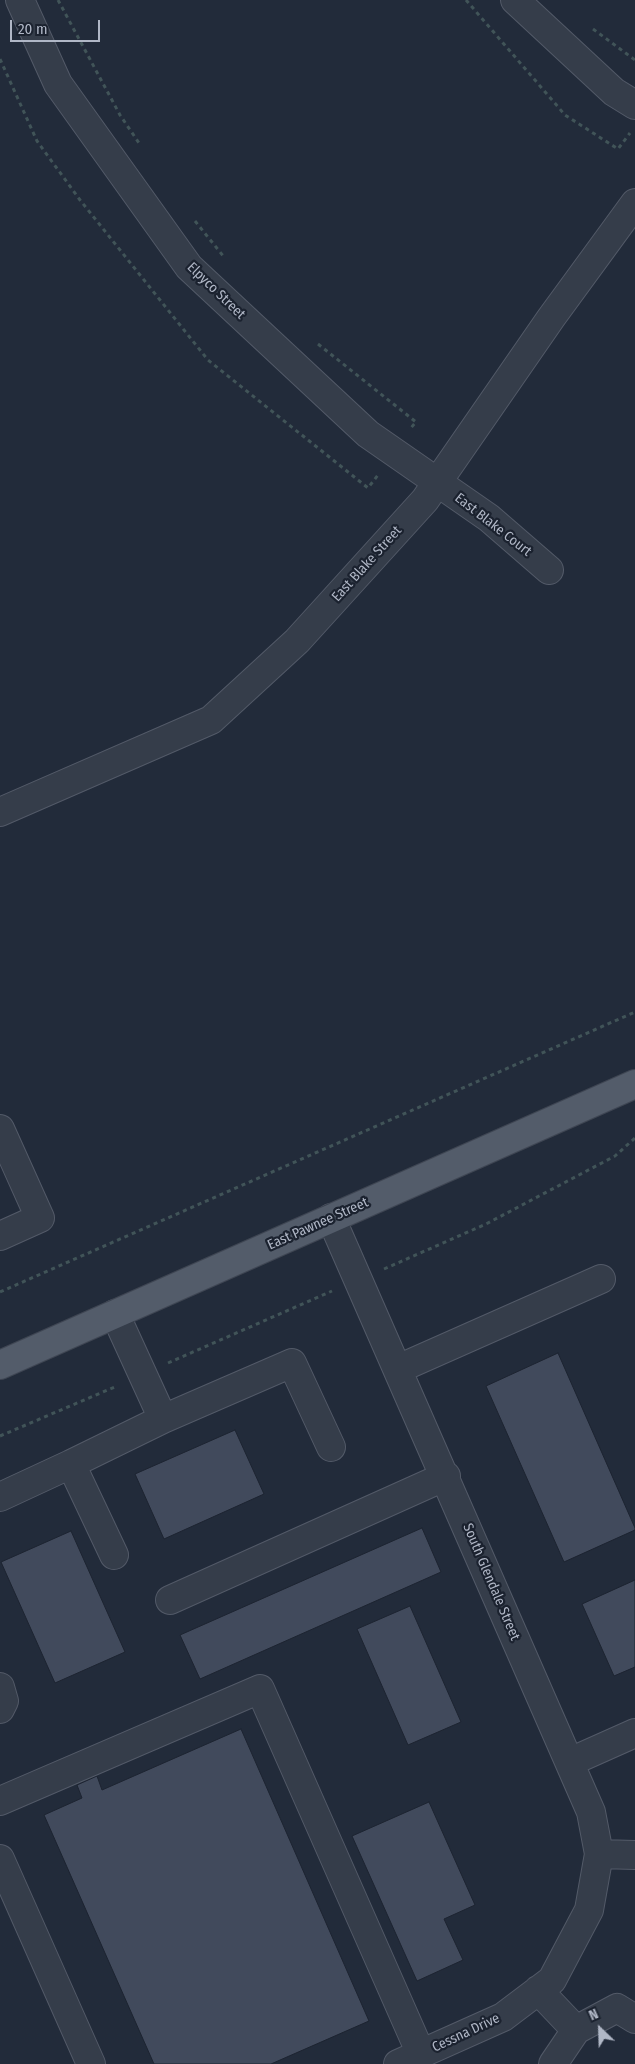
<!DOCTYPE html>
<style>
body{margin:0}
#map{position:relative;width:635px;height:2064px;overflow:hidden;background:#222b3a;font-family:"Fira Sans Condensed",sans-serif}
canvas{display:block}
.north{position:absolute;left:575px;top:2004px;width:50px;height:50px;-webkit-text-stroke:4px #1b222f;paint-order:stroke;rotate:336deg;font-size:14px;font-weight:700;line-height:20px;text-align:center;color:#b0b7c6}
.north::after{content:'';display:block;margin:auto;width:18px;height:22px;background:#b0b7c6;clip-path:polygon(50% 0,100% 100%,50% 72%,0 100%)}
.scale{position:absolute;left:10px;top:20px;width:90px;height:22px;box-sizing:border-box;border:2px solid #b0b7c6;border-top:0;padding-left:6px;font-size:15px;line-height:18px;white-space:nowrap;color:#b0b7c6;-webkit-text-stroke:4px #1b222f;paint-order:stroke}
</style>
<div id="map">
<canvas width="635" height="2064"></canvas>
<div class="north">N</div>
<div class="scale">20 m</div>
</div>
<script>
const ctx = document.querySelector('canvas').getContext('2d');
ctx.lineJoin = 'round';
function fillPath(path, color) { ctx.fillStyle = color; ctx.fill(path, 'evenodd'); }
const toPath = rows => new Path2D(rows.map(r => 'M' + r).join(''));
function trace(path, color, width, dash) { ctx.strokeStyle = color; ctx.lineWidth = width; ctx.lineCap = dash ? 'butt' : 'round'; ctx.setLineDash(dash || []); ctx.stroke(path); }
function label(font, color, halo, rows, align = 'center') {
  ctx.font = font + ' "Fira Sans Condensed",sans-serif'; ctx.lineWidth = 4.5; ctx.setLineDash([]); ctx.textBaseline = 'middle'; ctx.strokeStyle = halo; ctx.fillStyle = color; for (const [text, x, y, turn = 0] of rows) {
    ctx.save(); ctx.translate(x, y); ctx.rotate((+turn || 0) * Math.PI / 180); ctx.textAlign = isNaN(turn) ? turn : align; if (halo) ctx.strokeText(text, 0, 0); ctx.fillText(text, 0, 0); ctx.restore();
  }
}
const building = toPath([
 [558,1353,635,1528,635,1530,564,1562,486,1386,558,1353],
 [235,1430,264,1494,164,1539,135,1474,235,1430],
 [422,1528,441,1572,200,1679,180,1635,422,1528],
 [71,1531,125,1652,55,1683,1,1562,71,1531],
 [635,1580,635,1667,614,1676,582,1604,635,1580],
 [410,1606,461,1722,408,1745,357,1629,410,1606],
 [241,1729,369,2021,271,2064,154,2064,44,1815,82,1798,77,1785,97,1776,102,1790,241,1729],
 [429,1802,475,1905,444,1919,463,1960,417,1981,352,1836,429,1802]
]);
const path = toPath([
 [58,0,120,115,139,143],
 [466,0,565,115,618,149,630,133],
 [593,29,635,60],
 [0,59,37,141,80,200,208,360,368,488,378,475],
 [195,221,224,257],
 [318,344,416,422,410,429],
 [384,1269,486,1224,615,1156,635,1138],
 [0,1292,635,1012],
 [168,1363,332,1291],
 [0,1436,117,1386]
]);
const minor = toPath([
 [20,0,58,84,189,267,368,434,489,518,549,570],
 [515,0,614,92,635,105],
 [0,812,211,720,297,641,425,500,551,318,635,203],
 [0,1129,40,1218,0,1236],
 [331,1218,591,1812,599,1854,589,1910,552,1980,503,2017,398,2064],
 [398,1369,601,1279],
 [163,1419,292,1363,331,1447],
 [0,1497,71,1464],
 [114,1555,71,1464,163,1419,115,1314],
 [170,1600,446,1476],
 [0,1687,4,1701,0,1709],
 [570,1762,635,1733],
 [0,1801,260,1689,421,2054],
 [599,1854,635,1855],
 [0,1859,91,2064],
 [538,1990,576,2030],
 [553,2064,576,2030,617,2008,635,2019]
]);
const major = toPath([
 [0,1365,635,1084]
]);
const streetNames = [
 ["Elpyco Street",216,291,44],
 ["East Blake Court",493,525,38],
 ["East Blake Street",367,564,-48],
 ["East Pawnee Street",318,1224,-24],
 ["South Glendale Street",491,1582,67],
 ["Cessna Drive",466,2033,-25]
];
fillPath(building, '#414a5c');
trace(building, '#1d2431', 1);
trace(minor, '#535a68', 30);
trace(major, '#3f4653', 30);
trace(path, '#415458', 3, [4, 4]);
trace(minor, '#353d4a', 28);
trace(major, '#535c6a', 28);
label('14px', '#b0b7c6', '#1b222f', streetNames);
</script>
